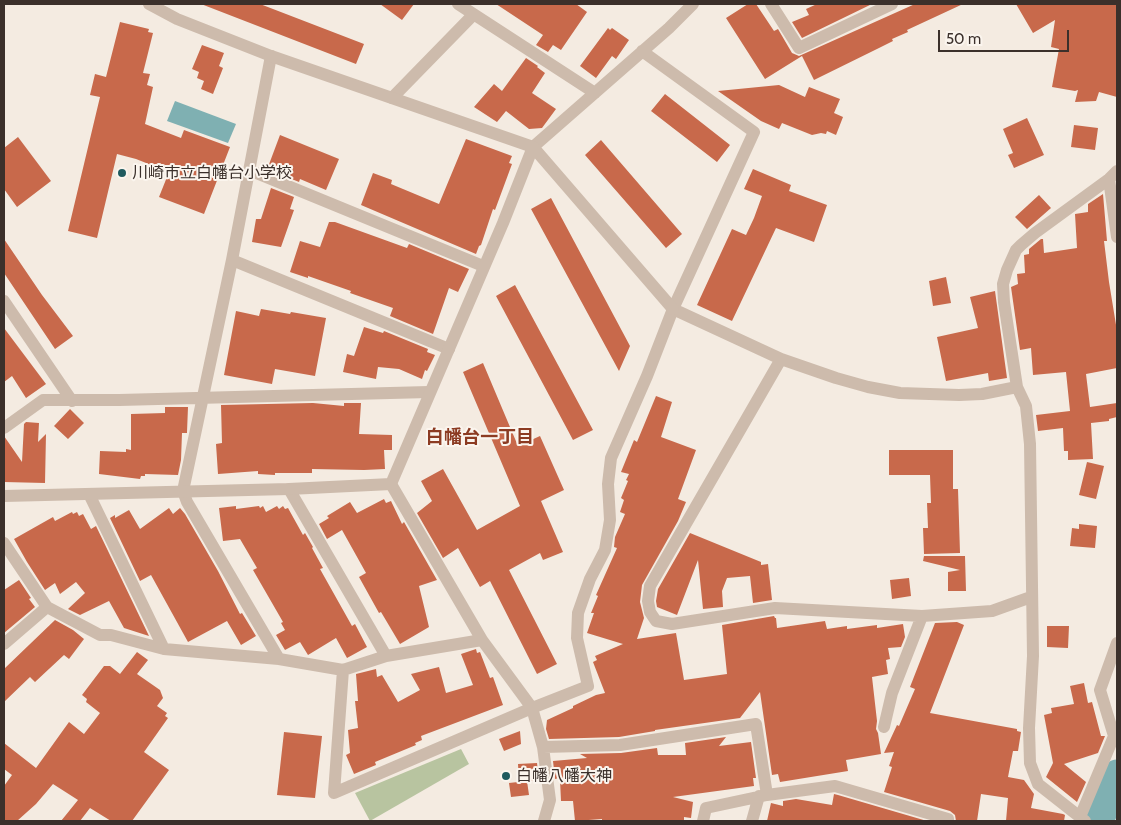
<!DOCTYPE html>
<meta charset="utf-8">
<style>
body{margin:0}
#map{position:relative;width:1121px;height:825px;overflow:hidden;background:#f4ebe1;font-family:Cabin,sans-serif}
canvas{display:block}
.frame{position:absolute;inset:0;border:5px solid #3b302b;pointer-events:none}
.scale{position:absolute;left:938px;top:30px;width:131px;height:22px;box-sizing:border-box;border:2px solid #3b302b;border-top:0;padding-left:6px;font-size:15px;line-height:18px;white-space:nowrap;color:#3b302b;-webkit-text-stroke:4px #fbf5ee;paint-order:stroke}
</style>
<div id="map">
<canvas width="1121" height="825"></canvas>
<div class="frame"></div>
<div class="scale">50 m</div>
</div>
<script>
const ctx = document.querySelector('canvas').getContext('2d');
ctx.lineJoin = 'round';
function fillPath(path, color) { ctx.fillStyle = color; ctx.fill(path, 'evenodd'); }
const toPath = rows => new Path2D(rows.map(r => 'M' + r).join(''));
function trace(path, color, width, dash) { ctx.strokeStyle = color; ctx.lineWidth = width; ctx.lineCap = dash ? 'butt' : 'round'; ctx.setLineDash(dash || []); ctx.stroke(path); }
function label(font, color, halo, rows, align = 'center') {
  ctx.font = font + ' Cabin,"Noto Sans JP",sans-serif'; ctx.lineWidth = 4; ctx.setLineDash([]); ctx.textBaseline = 'middle'; ctx.strokeStyle = halo; ctx.fillStyle = color; for (const [text, x, y, turn = 0] of rows) {
    ctx.save(); ctx.translate(x, y); ctx.rotate((+turn || 0) * Math.PI / 180); ctx.textAlign = isNaN(turn) ? turn : align; if (halo) ctx.strokeText(text, 0, 0); ctx.fillText(text, 0, 0); ctx.restore();
  }
}
const green = toPath([
 [461,749,469,764,370,821,355,793]
]);
const water = toPath([
 [175,101,236,124,228,143,167,121]
]);
const river = toPath([
 [1098,821,1117,775]
]);
const building = toPath([
 [201,4,260,4,364,44,356,64],
 [380,4,414,4,402,20],
 [496,4,576,4,587,12,561,50,553,45,548,52,536,45,543,35],
 [748,4,756,4,774,31,778,29,792,53,799,56,915,4,963,4,907,30,908,32,892,39,893,41,879,48,814,80,802,56,765,79,726,18],
 [817,4,872,4,802,38,792,22,809,15,806,9],
 [1016,4,1117,4,1117,97,1099,92,1096,101,1075,102,1078,90,1075,91,1052,87,1059,49,1051,47,1055,20,1033,33],
 [120,22,149,29,148,32,153,33,143,73,150,74,147,85,153,87,145,124,181,138,184,130,230,147,204,214,159,197,169,172,136,159,117,154,97,238,68,231,100,97,90,95,95,74,106,77],
 [608,28,610,30,612,28,629,40,616,59,612,56,596,78,580,66],
 [202,45,224,53,219,66,223,68,213,94,201,89,204,81,197,78,199,72,192,69],
 [526,58,538,66,537,67,545,73,532,93,556,109,542,128,529,129,506,111,497,122,474,107,494,84,502,91],
 [779,85,805,97,809,87,840,99,834,113,843,117,836,135,827,131,826,134,821,133,812,135,782,123,779,129,761,121,718,91],
 [665,94,730,145,717,162,651,111],
 [1027,118,1044,155,1014,168,1008,155,1013,153,1003,129],
 [1074,125,1098,128,1095,150,1071,147],
 [280,135,339,159,326,190,300,179,299,182,277,173,277,170,268,167],
 [18,137,51,181,17,207,4,189,4,148],
 [466,139,512,156,509,163,512,164,495,210,493,209,481,245,479,246,476,254,361,205,373,173,392,180,391,184,439,204],
 [601,140,682,234,666,248,585,155],
 [753,169,791,185,789,191,827,205,814,242,776,228,732,321,697,305,732,229,746,235,754,218,762,196,744,189],
 [271,188,294,197,290,209,294,210,281,247,252,242,256,219,261,219],
 [1103,194,1107,241,1104,241,1109,282,1117,331,1117,368,1086,374,1090,407,1117,403,1117,417,1109,419,1109,421,1091,423,1093,459,1068,460,1068,451,1064,451,1063,428,1038,431,1036,415,1070,411,1066,372,1033,375,1031,348,1020,350,1011,287,1018,284,1017,274,1025,273,1024,255,1029,254,1029,249,1041,239,1043,239,1044,253,1077,248,1075,214,1088,212,1088,204],
 [1039,195,1051,208,1027,229,1015,217],
 [551,198,630,346,619,371,531,209],
 [329,222,335,222,407,248,409,244,469,269,458,292,449,288,433,334,390,316,393,308,350,293,351,291,308,276,308,278,290,272,300,241,320,247],
 [4,239,42,295,73,336,55,349,4,273],
 [946,277,951,303,933,306,929,281],
 [515,285,593,430,573,440,496,296],
 [995,291,1007,378,989,381,988,373,946,381,937,337,978,328,970,297],
 [261,309,290,314,291,312,326,318,315,376,275,369,272,384,224,375,236,311,259,316],
 [364,327,383,333,384,331,428,349,427,352,435,355,427,371,425,370,422,379,399,369,378,367,376,379,343,372,347,354,354,356],
 [4,328,46,384,26,398,12,376,4,382],
 [483,363,518,446,540,436,564,490,541,501,563,552,543,560,540,553,509,570,557,664,537,674,490,581,480,587,458,548,443,558,417,513,432,501,421,481,443,469,477,530,520,506,463,372],
 [656,396,672,402,661,437,696,450,678,499,686,502,678,521,642,585,640,602,644,618,637,639,676,633,684,680,727,674,722,625,774,616,775,618,776,618,777,628,825,621,827,629,847,626,847,629,877,625,877,628,903,624,905,637,901,647,888,648,890,659,886,660,888,674,872,677,877,721,876,729,878,733,881,754,846,760,848,771,780,782,778,774,772,775,760,692,740,718,655,730,655,731,619,737,549,739,546,729,547,720,573,708,573,706,596,695,605,693,593,662,597,660,595,656,623,644,587,633,594,613,591,613,598,596,596,595,617,548,614,547,615,537,625,514,620,512,624,500,621,498,628,481,626,480,629,474,621,472,634,440,637,442],
 [313,403,344,406,344,403,361,403,359,434,392,435,392,450,384,450,385,469,364,470,312,469,312,473,275,473,275,475,258,474,258,471,218,474,216,444,222,443,221,405],
 [165,407,188,407,187,432,187,433,182,433,181,460,178,475,145,474,145,476,141,476,140,479,99,474,100,451,126,452,126,449,131,450,131,414,165,413],
 [70,409,84,423,68,439,54,426],
 [26,422,39,423,38,442,46,434,45,483,4,482,4,436,22,462,24,424],
 [889,450,953,450,953,489,958,489,960,553,924,554,923,528,928,528,927,503,931,503,930,475,889,475],
 [1087,462,1104,466,1096,499,1079,495],
 [384,499,386,503,391,501,402,524,404,522,437,580,419,586,429,627,400,644,381,612,379,613,359,577,366,573,342,530,327,539,319,524,329,518,327,516,350,502,357,513],
 [236,506,236,509,259,506,260,508,263,506,266,512,277,506,279,509,283,506,285,509,288,508,303,535,305,533,313,547,312,548,323,568,320,569,352,626,355,624,367,647,347,658,336,638,308,655,300,642,285,650,276,635,285,630,281,623,283,622,253,570,257,568,240,539,223,541,219,508],
 [169,508,173,514,180,508,185,514,218,571,240,614,242,613,256,636,241,645,227,621,188,642,151,575,140,581,110,518,115,515,115,518,129,510,140,529],
 [72,512,73,514,77,512,79,516,83,514,91,529,96,526,149,636,124,628,109,601,80,615,68,609,85,593,76,582,60,594,55,583,45,590,27,562,14,539,53,517,55,521],
 [1079,524,1097,526,1095,548,1070,546,1072,528,1079,529],
 [690,533,761,562,761,565,768,564,772,600,753,603,750,576,727,578,722,591,723,607,703,609,698,560,677,615,657,607,656,601,658,589],
 [924,556,965,556,966,591,948,591,948,572,960,570,923,561],
 [909,578,911,596,892,599,890,580],
 [19,580,31,598,29,599,35,607,4,633,4,590],
 [55,620,73,630,84,639,69,659,64,655,35,682,30,677,4,702,4,669],
 [957,622,964,625,930,713,1017,729,1017,731,1021,732,1018,751,1013,751,1008,777,1024,780,1034,794,1031,808,1063,814,1065,815,1064,821,1006,821,1008,798,981,794,977,821,956,821,955,815,950,811,884,792,892,767,889,766,894,752,884,753,897,725,899,726,915,689,910,687,935,623],
 [1047,626,1069,626,1068,648,1047,647],
 [476,649,477,653,480,652,490,678,493,677,503,705,421,736,422,740,415,743,416,745,375,762,376,765,354,774,346,755,350,753,348,730,358,728,355,701,358,701,356,674,376,669,377,677,382,675,398,702,420,690,411,674,439,667,446,693,473,685,461,654],
 [137,652,148,660,137,674,160,690,163,698,157,706,167,713,165,716,168,718,144,752,169,770,132,821,111,821,90,808,80,821,61,821,78,800,53,784,36,804,17,821,4,821,4,786,12,775,4,769,4,743,36,768,69,722,84,734,100,713,86,702,87,699,82,695,104,666,110,666,120,674],
 [1084,683,1088,703,1092,702,1101,736,1105,736,1098,753,1064,764,1086,782,1077,802,1046,777,1053,763,1044,715,1052,713,1051,708,1074,704,1070,686],
 [520,731,521,744,504,751,499,739],
 [284,732,322,736,315,798,277,795],
 [726,737,719,746,751,742,756,778,753,778,754,786,673,797,693,802,691,818,684,817,684,821,602,821,602,819,575,821,573,801,561,801,560,780,559,778,555,779,553,761,587,758,580,754,621,753,657,748,658,755,686,755,685,743],
 [537,763,539,780,519,782,518,764],
 [527,781,529,795,511,797,509,783],
 [834,794,838,795,927,821,767,821,771,803,783,806,783,801,796,799,832,805]
]);
const minor = toPath([
 [458,4,595,93],
 [771,4,799,48,892,4],
 [271,56,232,260,183,491,187,502,279,659],
 [392,98,473,15],
 [533,147,669,28,693,4],
 [249,170,483,266],
 [1109,179,1117,237],
 [232,260,449,349],
 [4,301,72,401],
 [673,309,781,359,836,378,868,387,900,393,959,395,982,394,1017,387],
 [781,359,650,586,648,601,650,612,656,621,672,624,775,608,922,616,992,611,1031,597],
 [4,428,43,400,119,400,429,392],
 [391,484,482,640,532,708,543,747,550,800,544,821],
 [289,489,386,656],
 [89,494,164,649],
 [4,543,47,607,100,635,111,635,164,649,279,659,343,670,386,656,482,640],
 [4,644,47,607],
 [343,670,334,793,532,708,588,686,577,638,578,613,590,579,605,550,610,520,608,484,611,458,647,376,673,309,754,132,642,51],
 [884,727,892,693,922,616],
 [543,747,620,745,756,724,767,795],
 [1080,817,1114,736,1100,690,1117,643],
 [703,821,706,808,767,795,835,786,948,819,948,821],
 [752,821,759,796],
 [1085,821,1038,784,1030,763,1029,728,1033,656,1030,444,1026,406,1017,387,1004,302,1003,284,1007,270,1016,250,1021,245,1035,233,1109,179,1117,171]
]);
const tertiary = toPath([
 [149,4,177,19,271,56,533,147,673,309],
 [4,496,289,489,391,484,503,223,533,147]
]);
const markers = [
 [122,173,5,"#1f5a5e"],
 [506,776,5,"#1f5a5e"]
];
const poiNames = [
 ["川崎市立白幡台小学校",132,173],
 ["白幡八幡大神",516,776]
];
const neighbourhoodNames = [
 ["白幡台一丁目",480,438]
];
fillPath(green, '#b8c4a0');
fillPath(water, '#7fb0b2');
trace(river, '#7fb0b2', 31);
fillPath(building, '#c8694b');
trace(minor, '#cdbbac', 12);
trace(tertiary, '#cdbbac', 12);
for (const [x, y, r, color] of markers) { const dot = new Path2D(); dot.arc(x, y, r, 0, 2 * Math.PI); ctx.fillStyle = color; ctx.fill(dot); trace(dot, '#fbf5ee', 2); }
label('16px', '#3b302b', '#fbf5ee', poiNames, 'left');
label('bold 18px', '#8c3b22', '#fbf5ee', neighbourhoodNames);
</script>
